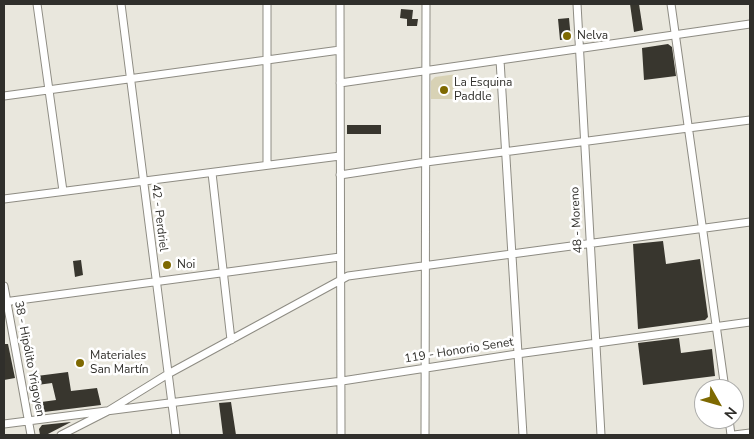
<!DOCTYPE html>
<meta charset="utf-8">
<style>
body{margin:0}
#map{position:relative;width:754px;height:439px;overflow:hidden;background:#e9e7dd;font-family:"Nunito Sans",sans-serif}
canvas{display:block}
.frame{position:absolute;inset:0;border:5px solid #302f2b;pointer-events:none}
.north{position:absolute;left:694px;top:379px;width:50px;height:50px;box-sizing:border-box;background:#fff;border:1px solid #acacaa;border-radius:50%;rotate:128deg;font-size:14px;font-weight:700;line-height:20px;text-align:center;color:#302f2b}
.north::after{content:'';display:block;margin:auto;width:18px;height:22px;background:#7e6901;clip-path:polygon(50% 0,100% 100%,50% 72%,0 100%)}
</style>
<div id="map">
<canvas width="754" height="439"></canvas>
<div class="frame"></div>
<div class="north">N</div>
</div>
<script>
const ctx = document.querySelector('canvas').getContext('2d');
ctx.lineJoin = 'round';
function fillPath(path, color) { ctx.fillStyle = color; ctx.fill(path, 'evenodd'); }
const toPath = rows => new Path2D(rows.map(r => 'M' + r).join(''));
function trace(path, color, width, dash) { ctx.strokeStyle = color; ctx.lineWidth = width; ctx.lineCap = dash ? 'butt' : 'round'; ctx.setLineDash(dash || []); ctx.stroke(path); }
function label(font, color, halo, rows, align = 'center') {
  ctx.font = font + ' "Nunito Sans",sans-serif'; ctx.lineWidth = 5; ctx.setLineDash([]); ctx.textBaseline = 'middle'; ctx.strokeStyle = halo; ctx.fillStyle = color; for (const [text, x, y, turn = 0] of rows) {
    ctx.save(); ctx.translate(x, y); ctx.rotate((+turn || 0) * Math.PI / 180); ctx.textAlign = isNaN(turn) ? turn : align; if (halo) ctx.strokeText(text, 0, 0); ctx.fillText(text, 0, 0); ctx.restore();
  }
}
const green = toPath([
 [457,74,457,99,431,99,431,81,435,77]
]);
const building = toPath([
 [630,4,639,4,643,30,634,32],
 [401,9,413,10,412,19,418,19,417,26,407,26,407,19,400,18],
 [569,18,571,39,560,40,558,19],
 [668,44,672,47,676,76,644,80,642,48],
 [347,125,381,125,381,134,347,134],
 [663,241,666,264,700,259,708,317,705,320,638,329,633,244],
 [81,260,83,275,75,277,73,261],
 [679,338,681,353,712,349,715,376,643,385,638,343],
 [4,344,8,344,15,378,4,380],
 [68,372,71,391,97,388,101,405,36,413,34,403,56,400,52,383,30,386,29,377],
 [231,402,236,435,223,435,219,403],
 [71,422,46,435,40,435,39,429,42,425]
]);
const minor = toPath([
 [37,4,63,191],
 [121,4,176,435],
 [267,4,267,165],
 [340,4,341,435],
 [577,4,601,435],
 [671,4,725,389],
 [500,60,523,435],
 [340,83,750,24],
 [4,96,340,50],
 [212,173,231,340],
 [340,175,426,162,750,120],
 [4,199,340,156],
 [4,286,31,435],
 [4,302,340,257],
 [729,419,731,435],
 [4,424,342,381,517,354,750,322],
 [61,435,108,411,168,374,348,276,750,222],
 [425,435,426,4],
 [734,435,750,433]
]);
const markers = [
 [567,36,5,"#7e6901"],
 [444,90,5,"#7e6901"],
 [167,265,5,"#7e6901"],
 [80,363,5,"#7e6901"]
];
const poiNames = [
 ["Nelva",577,36],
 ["La Esquina",454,83],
 ["Paddle",454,97],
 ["Noi",177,265],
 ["Materiales",90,356],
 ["San Martín",90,370]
];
const streetNames = [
 ["42 - Perdriel",159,218,83],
 ["48 - Moreno",577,220,-93],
 ["119 - Honorio Senet",459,351,-9],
 ["38 - Hipólito Yrigoyen",29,359,79]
];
fillPath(green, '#d8d2b5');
fillPath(building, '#38362e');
trace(minor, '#8e8c83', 9);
trace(minor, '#fff', 7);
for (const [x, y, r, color] of markers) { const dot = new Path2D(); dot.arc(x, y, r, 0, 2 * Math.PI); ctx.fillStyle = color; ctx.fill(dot); trace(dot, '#fff', 2); }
label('12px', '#302f2b', '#fff', poiNames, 'left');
label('12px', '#302f2b', '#fff', streetNames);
</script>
